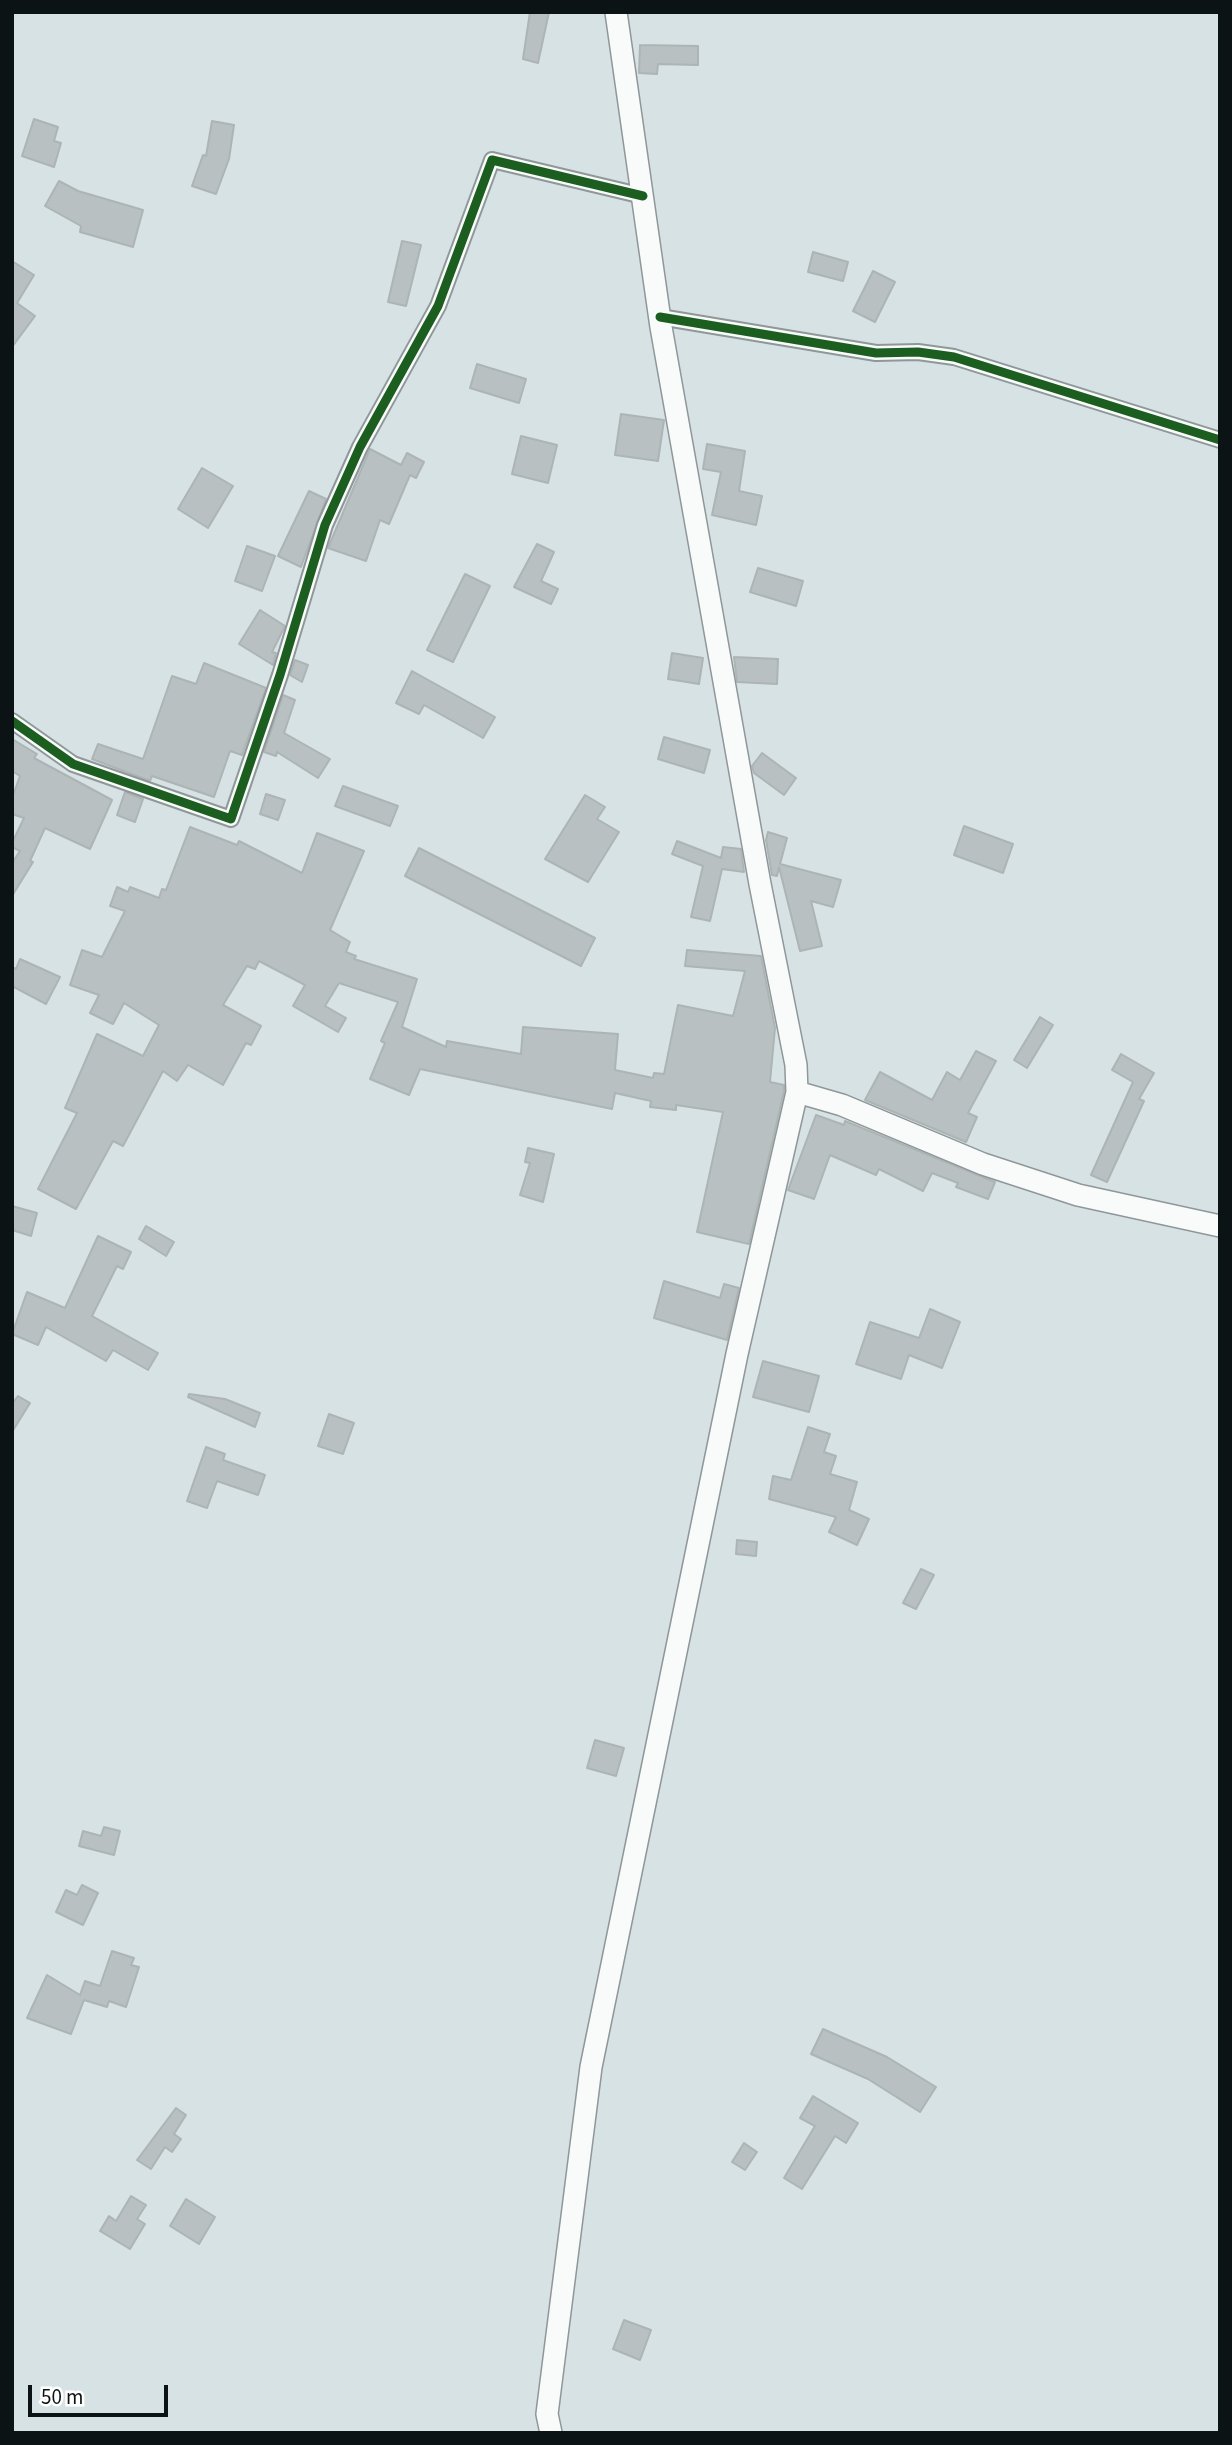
<!DOCTYPE html>
<style>
body{margin:0}
#map{position:relative;width:1232px;height:2445px;overflow:hidden;background:#d7e2e4;font-family:"Source Sans 3",sans-serif}
canvas{display:block}
.frame{position:absolute;inset:0;border:14px solid #0c1314;pointer-events:none}
.scale{position:absolute;left:28px;top:2385px;width:140px;height:32px;box-sizing:border-box;border:4px solid #0c1314;border-top:0;padding-left:9px;font-size:21px;line-height:24px;white-space:nowrap;color:#0c1314;-webkit-text-stroke:5px #fff;paint-order:stroke}
</style>
<div id="map">
<canvas width="1232" height="2445"></canvas>
<div class="frame"></div>
<div class="scale">50 m</div>
</div>
<script>
const ctx = document.querySelector('canvas').getContext('2d');
ctx.lineJoin = 'round';
function fillPath(path, color) { ctx.fillStyle = color; ctx.fill(path, 'evenodd'); }
const toPath = rows => new Path2D(rows.map(r => 'M' + r).join(''));
function trace(path, color, width, dash) { ctx.strokeStyle = color; ctx.lineWidth = width; ctx.lineCap = dash ? 'butt' : 'round'; ctx.setLineDash(dash || []); ctx.stroke(path); }
const building = toPath([
 [530,12,549,12,538,63,523,59,530,12],
 [640,45,698,46,698,65,658,64,657,74,639,73,640,45],
 [34,119,58,127,54,141,61,143,54,167,22,156,34,119],
 [212,121,234,125,229,159,216,194,192,186,203,155,206,156,212,121],
 [59,181,78,191,143,210,133,247,80,232,81,226,45,206,59,181],
 [402,241,421,245,406,306,388,302,402,241],
 [813,252,848,262,843,281,808,272,813,252],
 [12,261,34,275,17,303,35,316,12,347,12,261],
 [873,271,895,282,875,322,853,311,873,271],
 [477,364,526,379,519,403,470,388,477,364],
 [621,414,664,420,658,461,615,455,621,414],
 [521,436,557,445,548,483,512,474,521,436],
 [707,444,745,451,739,491,762,496,756,525,712,515,721,472,703,469,707,444],
 [370,449,401,465,407,453,424,462,416,478,410,475,389,524,380,520,366,561,328,548,370,449],
 [202,468,233,486,208,528,178,509,202,468],
 [309,491,326,499,301,567,278,556,309,491],
 [537,544,554,552,541,581,558,589,551,604,514,587,537,544],
 [247,546,275,556,262,591,235,581,247,546],
 [758,568,803,581,796,606,750,592,758,568],
 [465,574,490,586,453,662,427,650,465,574],
 [260,610,285,626,272,652,276,653,273,665,239,644,260,610],
 [672,653,703,658,699,684,668,679,672,653],
 [734,657,778,659,777,684,737,682,734,657],
 [295,660,308,665,302,682,290,675,295,660],
 [204,663,266,688,242,755,230,751,214,797,152,776,150,781,92,759,98,744,143,759,172,676,196,684,204,663],
 [412,671,495,717,483,738,424,705,419,714,396,703,412,671],
 [283,695,295,700,284,733,330,759,318,778,277,752,276,756,264,752,283,695],
 [664,737,710,750,704,773,658,759,664,737],
 [12,739,37,754,34,758,112,800,90,849,45,828,30,861,33,862,12,896,12,863,20,851,12,847,12,843,24,818,12,814,12,798,20,776,12,771,12,739],
 [762,753,796,778,784,795,754,773,752,766,762,753],
 [343,786,398,806,390,826,335,806,343,786],
 [125,792,143,799,135,822,117,815,125,792],
 [266,794,285,800,278,820,260,814,266,794],
 [585,795,605,807,597,819,619,832,588,882,545,859,585,795],
 [964,826,1013,844,1003,873,954,855,964,826],
 [190,827,237,845,239,841,302,873,317,833,364,851,330,930,350,942,346,952,356,956,354,959,417,979,402,1027,446,1047,447,1041,521,1054,523,1027,618,1034,615,1070,653,1078,654,1073,664,1074,678,1005,733,1016,745,971,685,966,687,950,761,956,775,1028,770,1082,784,1085,784,1091,749,1244,697,1232,723,1112,676,1105,676,1110,650,1107,651,1101,615,1093,612,1109,420,1069,409,1095,370,1079,385,1043,381,1041,398,1002,339,983,325,1006,346,1018,338,1032,293,1006,305,985,259,961,255,969,247,966,223,1005,261,1026,251,1045,246,1043,223,1085,188,1065,177,1081,163,1071,123,1146,113,1141,76,1209,38,1189,77,1113,65,1108,97,1034,143,1056,159,1025,124,1003,113,1024,90,1013,99,995,70,985,82,950,102,957,125,911,110,906,117,887,128,892,130,887,159,898,162,889,166,890,190,827],
 [768,832,787,838,780,864,841,880,833,907,811,901,822,946,800,951,779,867,777,876,772,875,766,840,768,832],
 [677,841,721,858,723,847,741,849,744,872,722,869,710,921,691,917,703,866,672,854,677,841],
 [419,848,595,938,581,966,405,876,419,848],
 [20,959,60,977,46,1004,12,986,12,967,16,969,20,959],
 [1040,1017,1053,1025,1027,1068,1014,1060,1040,1017],
 [976,1051,996,1061,968,1113,977,1117,966,1142,865,1100,880,1072,932,1100,947,1072,960,1080,976,1051],
 [1121,1054,1154,1073,1139,1099,1144,1101,1107,1182,1091,1175,1133,1082,1112,1070,1121,1054],
 [816,1115,844,1125,845,1121,995,1182,988,1199,956,1187,958,1183,932,1173,923,1191,879,1169,876,1175,830,1155,814,1199,788,1190,816,1115],
 [528,1148,554,1154,543,1202,520,1195,530,1163,525,1162,528,1148],
 [12,1206,37,1213,31,1236,12,1230,12,1206],
 [146,1226,174,1242,166,1256,139,1239,146,1226],
 [98,1236,131,1252,123,1269,117,1266,92,1316,158,1353,148,1370,113,1350,106,1361,46,1327,38,1345,12,1334,27,1292,65,1308,98,1236],
 [664,1281,720,1298,724,1284,739,1288,727,1340,654,1318,664,1281],
 [930,1309,960,1322,942,1368,909,1355,901,1379,856,1364,870,1322,919,1338,930,1309],
 [763,1361,819,1376,809,1412,753,1397,763,1361],
 [189,1394,225,1399,260,1413,255,1427,188,1397,189,1394],
 [18,1396,30,1403,12,1432,12,1404,18,1396],
 [329,1414,354,1423,343,1454,318,1446,329,1414],
 [808,1427,830,1434,824,1452,836,1456,830,1474,857,1482,849,1510,869,1519,857,1545,829,1532,836,1517,769,1499,773,1476,791,1480,808,1427],
 [206,1447,225,1454,223,1460,265,1475,258,1495,217,1481,207,1508,187,1501,206,1447],
 [737,1540,757,1542,756,1556,736,1554,737,1540],
 [921,1569,934,1575,916,1609,903,1603,921,1569],
 [595,1740,624,1748,616,1776,587,1768,595,1740],
 [104,1827,120,1831,114,1855,79,1846,83,1831,101,1836,104,1827],
 [82,1885,98,1893,83,1925,56,1912,66,1890,77,1895,82,1885],
 [112,1951,134,1958,131,1965,139,1967,126,2007,109,2001,107,2007,84,2000,71,2034,27,2018,47,1975,80,1995,85,1981,100,1986,112,1951],
 [823,2029,887,2057,936,2087,920,2112,868,2079,811,2054,823,2029],
 [813,2096,858,2123,846,2143,835,2136,802,2189,784,2178,815,2126,800,2118,813,2096],
 [176,2108,186,2115,174,2134,181,2139,172,2152,165,2147,151,2169,137,2160,176,2108],
 [744,2143,757,2152,745,2170,732,2162,744,2143],
 [131,2196,146,2205,137,2219,145,2224,130,2249,100,2231,109,2216,116,2221,131,2196],
 [186,2199,215,2217,199,2244,170,2226,186,2199],
 [624,2320,651,2330,640,2360,613,2349,624,2320]
]);
const minor = toPath([
 [660,317,876,353,918,352,954,357,1220,440],
 [12,721,73,764,231,819,280,675,325,525,360,447,438,306,492,160,643,196]
]);
const secondary = toPath([
 [797,1092,842,1105,983,1164,1078,1195,1220,1226],
 [551,2433,547,2414,591,2067,737,1354,797,1092,796,1065,760,884,661,327,616,12]
]);
const cycleway = toPath([
 [660,317,876,353,918,352,954,357,1220,440],
 [12,721,73,764,231,819,280,675,325,525,360,447,438,306,492,160,643,196]
]);
fillPath(building, '#b8c0c2');
trace(building, '#acb4b5', 2);
trace(minor, '#8f9799', 18);
trace(secondary, '#8f9799', 24);
trace(minor, '#f9fbfb', 14);
trace(secondary, '#f9fbfb', 21);
trace(cycleway, '#1b5e20', 9);
</script>
